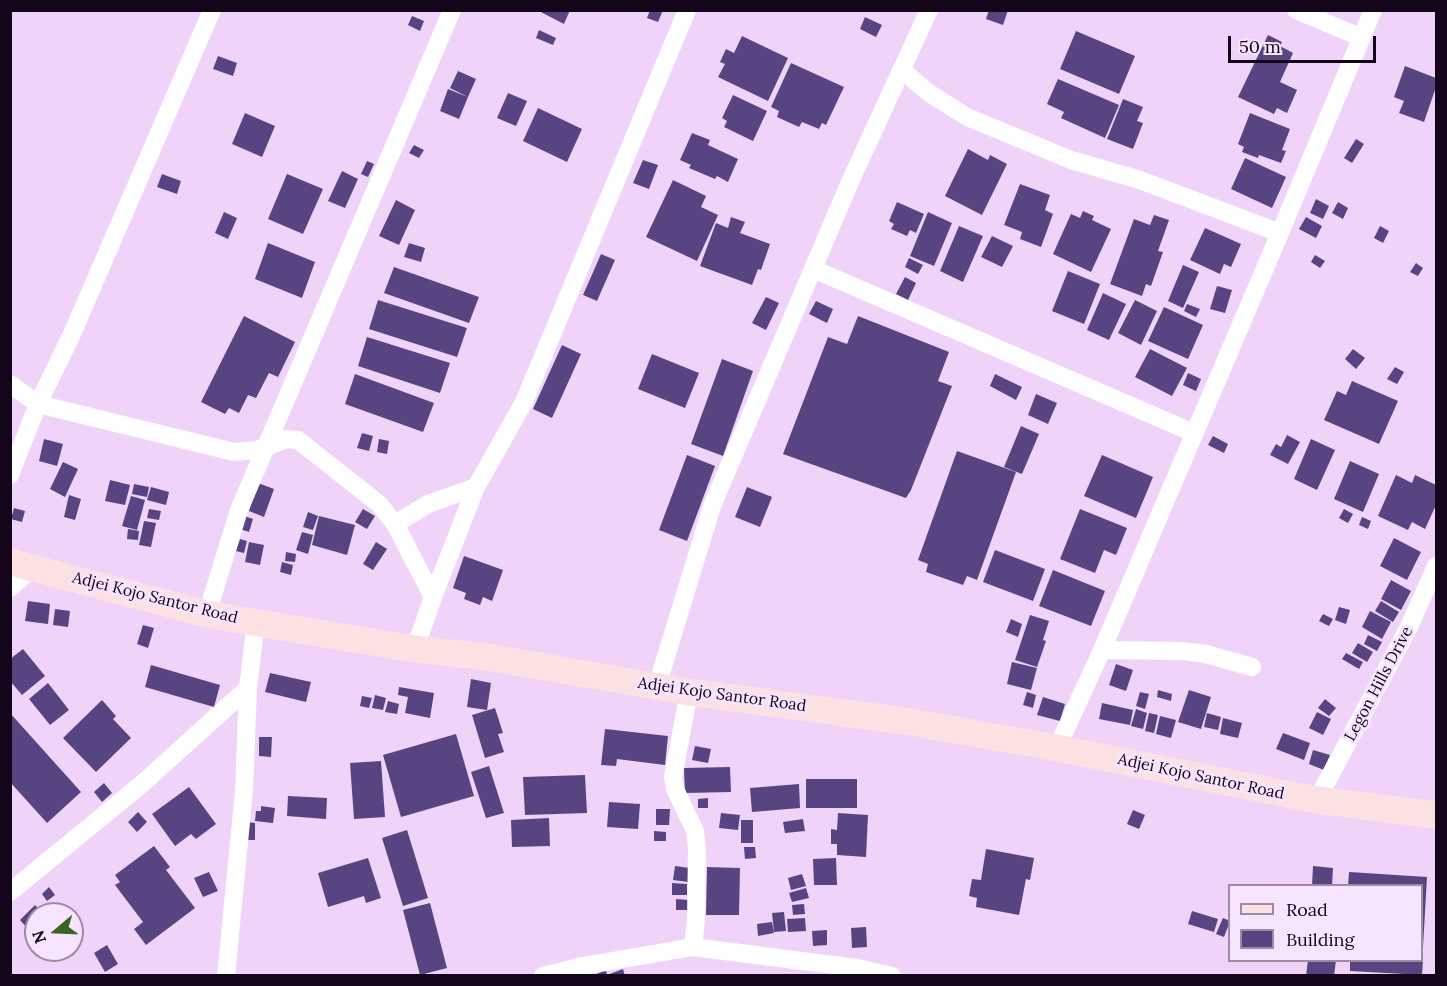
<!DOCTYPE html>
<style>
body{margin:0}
#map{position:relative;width:1447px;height:986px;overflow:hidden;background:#f0d3f9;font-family:Lora,serif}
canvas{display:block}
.frame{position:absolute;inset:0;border:12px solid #15051b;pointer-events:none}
.legend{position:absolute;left:1228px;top:884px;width:195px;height:78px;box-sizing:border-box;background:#f7e4fe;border:2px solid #9d8ba3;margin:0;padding:8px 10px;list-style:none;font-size:18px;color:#15051b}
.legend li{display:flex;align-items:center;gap:12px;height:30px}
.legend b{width:30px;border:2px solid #9d8ba3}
.north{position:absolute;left:24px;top:902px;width:60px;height:60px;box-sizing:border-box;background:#f7e4fe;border:2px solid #9d8ba3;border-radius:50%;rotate:251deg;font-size:16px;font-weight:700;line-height:24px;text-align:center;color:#15051b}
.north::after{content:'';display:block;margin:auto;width:21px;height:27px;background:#376524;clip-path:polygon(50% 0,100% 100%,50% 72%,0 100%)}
.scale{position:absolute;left:1228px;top:36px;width:148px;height:27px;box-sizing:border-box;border:3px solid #15051b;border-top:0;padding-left:8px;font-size:18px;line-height:21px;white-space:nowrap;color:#15051b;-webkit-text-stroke:4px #f7e4fe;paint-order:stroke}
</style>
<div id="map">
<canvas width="1447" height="986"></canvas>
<div class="frame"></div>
<ul class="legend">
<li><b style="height:8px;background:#fbe1e2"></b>Road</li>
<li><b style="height:16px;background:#594482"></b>Building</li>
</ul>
<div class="north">N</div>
<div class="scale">50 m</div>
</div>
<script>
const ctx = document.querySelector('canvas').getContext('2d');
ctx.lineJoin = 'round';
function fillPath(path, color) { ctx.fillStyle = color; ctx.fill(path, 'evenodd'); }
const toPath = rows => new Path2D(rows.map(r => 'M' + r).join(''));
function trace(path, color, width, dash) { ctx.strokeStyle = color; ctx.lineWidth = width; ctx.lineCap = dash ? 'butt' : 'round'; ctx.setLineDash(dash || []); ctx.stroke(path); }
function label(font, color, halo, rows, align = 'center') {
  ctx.font = font + ' Lora,serif'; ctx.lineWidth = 6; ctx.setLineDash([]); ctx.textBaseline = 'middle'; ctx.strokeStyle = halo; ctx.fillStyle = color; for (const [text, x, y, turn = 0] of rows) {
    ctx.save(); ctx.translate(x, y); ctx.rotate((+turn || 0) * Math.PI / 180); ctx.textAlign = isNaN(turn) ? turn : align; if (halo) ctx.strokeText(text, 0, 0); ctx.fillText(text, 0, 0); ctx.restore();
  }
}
const building = toPath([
 [537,10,570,10,564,24],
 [650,10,663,10,658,22,647,18],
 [989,10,1008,10,1003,25,986,19],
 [412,16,424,21,420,31,408,25],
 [865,17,882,25,876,37,860,29],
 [539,30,556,38,553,45,536,38],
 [1076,31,1135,56,1119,94,1060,69],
 [1268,35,1282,42,1280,46,1293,53,1280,82,1297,90,1287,113,1277,108,1274,114,1238,97],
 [742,36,788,58,768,101,718,77,725,64,720,62,726,49,734,53],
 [218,56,237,63,233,76,213,69],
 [791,63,844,87,826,125,822,123,819,129,802,122,799,127,777,117,779,111,771,107],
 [1405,66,1436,78,1436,87,1424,122,1399,113,1404,101,1394,97],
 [458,71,476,79,468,97,450,88],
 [1058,79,1119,105,1105,138,1061,118,1064,112,1047,104],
 [448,89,468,97,459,119,440,111],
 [508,93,527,101,516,126,497,118],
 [733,95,767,111,753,141,724,127,727,121,722,118],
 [1123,99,1143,107,1137,121,1143,123,1133,149,1107,139],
 [538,108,582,129,567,162,523,141],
 [245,113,275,126,262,157,232,144],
 [1250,113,1290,129,1282,150,1286,151,1281,163,1259,155,1258,158,1242,152,1244,147,1238,144],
 [692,133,710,140,708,145,738,159,728,182,717,176,715,179,689,168,691,165,680,160],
 [1356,139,1364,144,1352,163,1344,158],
 [414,145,424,150,419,158,409,153],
 [968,149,988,160,990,155,1007,164,982,215,945,196],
 [1245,158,1286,177,1272,208,1231,189],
 [643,160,658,165,649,189,633,183],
 [367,161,374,164,368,177,361,174],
 [342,171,358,179,345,208,328,201],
 [162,174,181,181,177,194,157,187],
 [287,174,323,189,303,234,268,219],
 [673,180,706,196,701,207,718,215,697,261,646,237],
 [1020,184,1050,195,1045,210,1053,214,1041,247,1020,239,1022,232,1004,225],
 [1316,199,1329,206,1323,219,1310,213],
 [396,200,415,210,399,245,379,236],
 [897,202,924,214,916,233,910,230,907,236,891,229,894,224,889,221],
 [1338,202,1348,208,1343,219,1332,213],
 [1083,211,1094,216,1092,220,1111,229,1091,272,1053,254,1071,214,1080,218],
 [224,212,237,218,228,239,215,233],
 [928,212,952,223,934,266,910,256],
 [1154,215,1169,220,1158,251,1163,252,1151,286,1146,284,1142,296,1110,284,1134,219,1150,225],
 [731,217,745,222,740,233,770,244,761,270,758,269,752,285,700,266,716,223,728,228],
 [1306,217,1322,226,1316,238,1299,229],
 [959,226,983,236,963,282,940,271],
 [1380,226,1389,231,1383,243,1374,238],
 [1205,228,1241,244,1231,267,1224,264,1220,274,1190,260],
 [992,236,1013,246,1002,267,981,257],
 [268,243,315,262,302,298,255,279],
 [409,243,425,248,421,262,404,257],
 [601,254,615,260,597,301,583,295],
 [1315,255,1325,261,1320,268,1311,262],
 [909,258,923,265,918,274,905,267],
 [1416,263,1423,268,1418,276,1410,272],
 [1183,265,1199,272,1183,308,1168,301],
 [394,267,479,297,469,323,384,293],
 [1068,271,1100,284,1084,324,1052,311],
 [905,277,916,283,908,300,896,294],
 [1217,286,1232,290,1225,313,1210,309],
 [1103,293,1126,304,1109,340,1087,330],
 [766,297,779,303,766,330,752,323],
 [378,300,467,328,457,357,369,329],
 [1135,300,1157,311,1141,345,1118,333],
 [816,301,833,309,827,323,809,314],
 [1187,304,1200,309,1196,317,1184,311],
 [1164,307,1203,325,1188,359,1148,341],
 [244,316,295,342,278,377,269,373,256,398,248,395,239,413,229,408,225,414,201,402],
 [858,316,949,352,938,381,952,386,911,490,906,498,783,454,828,337,847,344],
 [367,337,450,363,440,393,358,366],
 [562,345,581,354,552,418,533,409],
 [1150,349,1187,368,1172,396,1135,377],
 [1353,349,1365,358,1356,369,1345,359],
 [652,354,699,373,685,408,638,389],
 [722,359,753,371,723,456,691,444],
 [1395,367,1404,372,1397,384,1387,379],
 [1188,373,1201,379,1196,391,1183,385],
 [355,374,434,403,423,432,345,404],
 [995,374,1022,387,1016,400,990,386],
 [1352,381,1398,401,1379,444,1324,420,1337,391,1346,395],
 [1036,394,1057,403,1048,424,1028,415],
 [1021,426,1039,434,1022,474,1004,467],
 [362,433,373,436,369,451,357,448],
 [1287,435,1300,442,1288,464,1270,455,1276,444,1281,447],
 [1213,436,1228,444,1224,453,1208,445],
 [44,439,63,444,57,466,39,461],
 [379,439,389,441,387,454,377,452],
 [1311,439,1335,450,1317,490,1294,479],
 [957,451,1016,472,977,580,967,576,963,585,926,572,928,564,918,560],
 [687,455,715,466,687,541,659,530],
 [1102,455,1153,477,1136,518,1084,496],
 [1350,461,1379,474,1363,512,1334,499],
 [63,462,78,469,65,497,50,489],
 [1396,475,1412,483,1415,475,1436,485,1436,505,1425,529,1412,522,1408,530,1378,516],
 [110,480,130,485,125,505,105,501],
 [258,483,274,489,264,517,249,511],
 [134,484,149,487,147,497,132,494],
 [151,487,169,492,166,505,147,500],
 [747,487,772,497,760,527,735,517],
 [69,495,81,499,75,520,64,517],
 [131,496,145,500,137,530,122,526],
 [14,508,25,511,22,522,11,519],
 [149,509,161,511,159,520,147,518],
 [363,509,375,516,367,529,355,522],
 [1080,509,1127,528,1116,555,1104,550,1095,573,1060,559],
 [1344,509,1353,514,1348,523,1339,518],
 [308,512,318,516,313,530,303,527],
 [241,515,253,519,249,532,237,528],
 [319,516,355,525,347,555,312,545],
 [1362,517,1371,521,1368,529,1359,525],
 [144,521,156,523,151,547,139,545],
 [128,529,139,531,138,540,127,539],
 [302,532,313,535,308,554,296,550],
 [1394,538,1421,552,1407,580,1380,566],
 [240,539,247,541,244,553,236,551],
 [249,542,264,545,260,565,245,562],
 [376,542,387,549,373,570,363,564],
 [995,550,1045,569,1033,601,983,582],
 [286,552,296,554,295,562,285,561],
 [464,556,503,570,492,601,483,597,480,605,464,599,466,593,453,588],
 [282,562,293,565,291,575,280,572],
 [1053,570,1105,591,1091,626,1039,606],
 [1391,580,1411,591,1401,610,1381,599],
 [28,601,50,604,48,624,25,621],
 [1381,601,1399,612,1393,622,1375,611],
 [1339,607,1350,610,1346,624,1335,620],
 [55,609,70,611,68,627,53,625],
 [1370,611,1391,622,1382,639,1362,627],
 [1323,614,1333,619,1329,626,1319,621],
 [1030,615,1049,621,1043,640,1046,641,1037,667,1015,660],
 [1011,619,1022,624,1018,637,1006,632],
 [143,625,154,628,148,648,137,644],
 [1368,635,1382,642,1377,651,1364,644],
 [1358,643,1373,652,1367,662,1352,653],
 [23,649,45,676,22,695,10,681,10,659],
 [1346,653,1363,662,1359,669,1342,659],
 [1012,662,1037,668,1031,690,1007,684],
 [1116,664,1133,670,1126,691,1109,685],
 [151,665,220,685,214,707,145,687],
 [270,673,311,682,306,702,265,692],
 [471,679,491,683,487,710,467,707],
 [48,683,69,710,50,725,29,699],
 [399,687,434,693,430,718,405,713,408,697,398,695],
 [1158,690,1172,694,1171,701,1157,697],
 [1189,690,1211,697,1201,729,1178,722],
 [1027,692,1036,695,1033,708,1023,705],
 [1140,692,1149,694,1145,709,1136,706],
 [375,695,386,698,383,710,372,708],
 [362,696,372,698,369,708,360,706],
 [1043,697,1065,704,1060,721,1037,715],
 [1325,699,1336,708,1329,716,1318,708],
 [102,700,116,716,113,719,131,738,96,772,63,738],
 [388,701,399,704,397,714,385,712],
 [1102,703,1133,710,1130,725,1099,719],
 [495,708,503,733,498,734,504,752,485,758,472,715],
 [1136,709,1147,713,1143,729,1131,726],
 [1317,712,1331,719,1323,735,1309,728],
 [10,713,81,792,47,823,10,782],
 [1149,713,1158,715,1154,733,1145,731],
 [1207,713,1221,717,1218,730,1204,727],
 [1160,716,1176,720,1171,738,1156,734],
 [1223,718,1242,723,1238,738,1220,734],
 [605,729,668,736,665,765,617,759,616,766,601,765],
 [1283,733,1310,743,1304,760,1276,749],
 [456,734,474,796,401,817,383,755],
 [259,737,272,737,271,757,259,756],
 [695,746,711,749,708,763,692,760],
 [1313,750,1330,755,1324,770,1309,764],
 [381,761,385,817,354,819,350,763],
 [489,766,504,813,486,818,471,772],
 [730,767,731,792,685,793,684,768],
 [585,775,587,813,525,815,523,777],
 [806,779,857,779,857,808,806,808],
 [104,783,112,793,102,802,94,792],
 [799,784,800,808,752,812,750,788],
 [189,787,216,824,196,839,191,834,175,846,152,814],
 [288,796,327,798,326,819,287,816],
 [708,798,708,808,698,808,698,799],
 [609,802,640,804,638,829,607,827],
 [261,806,275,808,273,823,255,821,256,811,261,811],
 [656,809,670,809,669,825,656,825],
 [1133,810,1145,815,1139,829,1127,824],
 [138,812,147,822,137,832,128,822],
 [721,813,740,815,738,830,719,828],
 [838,813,868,815,866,857,837,855,837,844,831,844,831,829,837,830],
 [549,818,550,846,512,847,511,820],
 [803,819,805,831,785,833,783,822],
 [741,820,753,820,753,843,741,843],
 [246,822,255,823,255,840,245,840],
 [407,830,428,898,403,906,382,838],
 [654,831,666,832,666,841,654,841],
 [154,846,170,867,166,870,195,908,146,945,134,929,143,922,115,885,120,882,115,875],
 [744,847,755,847,756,858,745,859],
 [986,849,1034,858,1030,880,1026,879,1019,915,976,907,977,898,969,896,972,879,981,880],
 [368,858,381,898,366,903,364,896,328,907,318,873],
 [836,858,837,885,814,885,813,859],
 [675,866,690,868,688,882,673,880],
 [1313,866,1333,868,1332,886,1312,886],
 [707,867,740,868,739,915,706,915],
 [209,872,218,891,203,897,194,878],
 [1349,872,1427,877,1423,947,1422,947,1422,886,1348,886],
 [802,874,806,886,791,890,788,878],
 [672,883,687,884,687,895,672,895],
 [49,887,55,895,47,901,42,894],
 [806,888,809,898,792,902,789,893],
 [676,899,689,900,689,910,676,910],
 [430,903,447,968,420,975,403,910],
 [804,904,805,914,793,915,792,905],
 [35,905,43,914,36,914,36,923,34,921,27,928,20,920],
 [1192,911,1218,919,1214,932,1188,924],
 [784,912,786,931,774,932,772,913],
 [805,918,806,931,788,932,787,919],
 [1223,918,1230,921,1224,937,1216,934],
 [772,922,774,933,758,936,757,924],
 [866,927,867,947,852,948,851,928],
 [827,930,827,945,813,946,812,931],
 [107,945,118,964,105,972,94,953],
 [1308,960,1336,960,1334,976,1306,976],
 [1350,960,1423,960,1422,975,1350,971],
 [623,969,625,976,592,976,606,970,607,975]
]);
const street = toPath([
 [1296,10,1360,37],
 [902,70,929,93,967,117,1071,160,1140,180,1280,233],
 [813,269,1194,433],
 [10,384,38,404,234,452,257,450,287,439,298,440,379,504,395,524,428,504,476,487],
 [10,475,38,404,72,334,212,10],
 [395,524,433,597],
 [10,588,34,567],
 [207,614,239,510,452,10],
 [415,649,433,597,476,487,524,402,687,10],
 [1102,650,1182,651,1206,654,1252,667],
 [657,686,712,506,850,182,929,10],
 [1057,748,1102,650,1280,233,1373,10],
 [1317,800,1409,627,1436,566],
 [10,892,143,783,248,688],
 [693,947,857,968,892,976],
 [226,976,244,791,248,688,256,622],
 [543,976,583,966,693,947,696,919,697,849,695,831,675,789,673,777,689,692]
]);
const secondary = toPath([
 [10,562,207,614,234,619,415,649,487,657,689,692,905,721,1057,748,1317,800,1436,815]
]);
const streetNames = [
 ["Adjei Kojo Santor Road",155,598,14],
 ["Legon Hills Drive",1379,684,-62],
 ["Adjei Kojo Santor Road",722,695,8],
 ["Adjei Kojo Santor Road",1201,777,12]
];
fillPath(building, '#594482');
trace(street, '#fff', 18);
trace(secondary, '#fbe1e2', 27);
label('16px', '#15051b', '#f7e4fe', streetNames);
</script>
